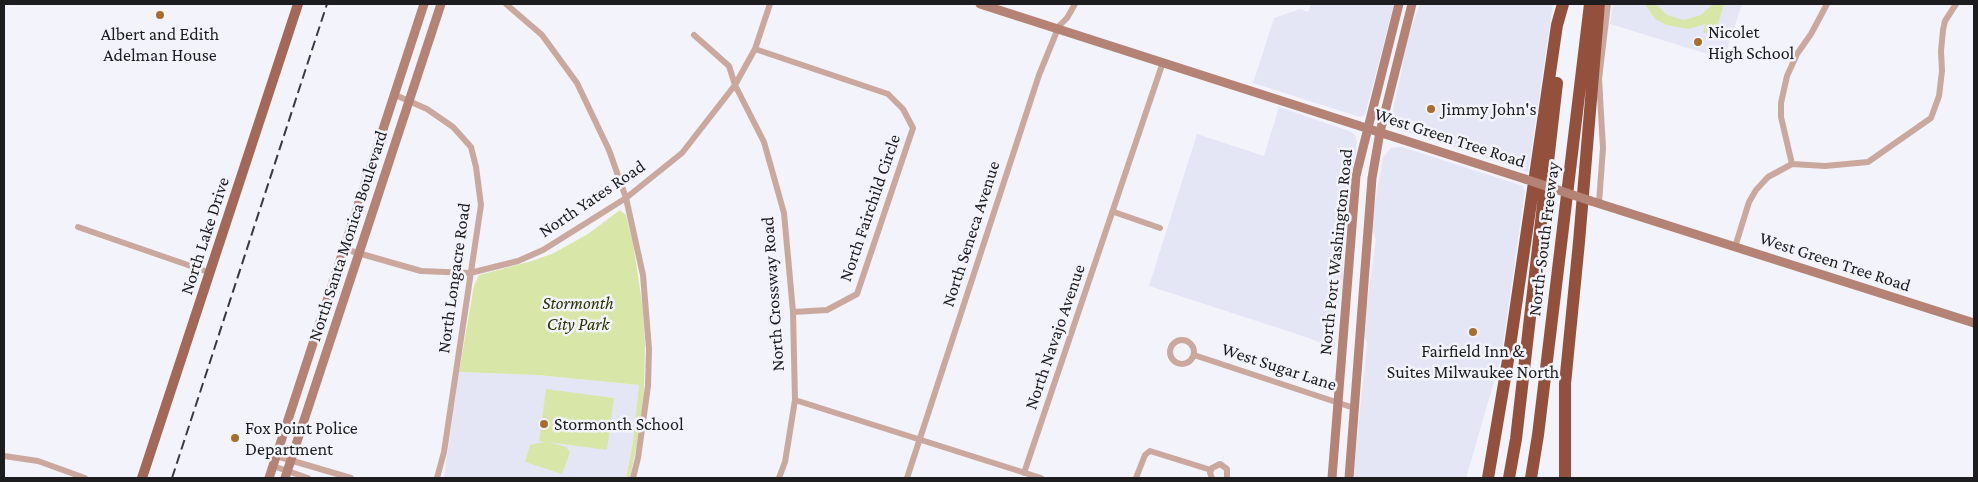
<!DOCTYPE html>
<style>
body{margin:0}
#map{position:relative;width:1978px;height:482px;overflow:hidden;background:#f3f3fb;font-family:"Crimson Pro",serif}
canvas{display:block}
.frame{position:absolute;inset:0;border:5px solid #1d1d20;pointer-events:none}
</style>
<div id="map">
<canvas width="1978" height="482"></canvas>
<div class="frame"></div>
</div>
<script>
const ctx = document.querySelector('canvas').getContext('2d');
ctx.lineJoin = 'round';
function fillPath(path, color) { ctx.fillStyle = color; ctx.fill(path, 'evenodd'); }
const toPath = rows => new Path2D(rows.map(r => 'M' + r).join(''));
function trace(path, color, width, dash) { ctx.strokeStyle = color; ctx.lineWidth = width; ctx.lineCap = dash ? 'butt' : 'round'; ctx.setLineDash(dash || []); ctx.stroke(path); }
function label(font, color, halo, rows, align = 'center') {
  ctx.font = font + ' "Crimson Pro",serif'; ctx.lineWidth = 5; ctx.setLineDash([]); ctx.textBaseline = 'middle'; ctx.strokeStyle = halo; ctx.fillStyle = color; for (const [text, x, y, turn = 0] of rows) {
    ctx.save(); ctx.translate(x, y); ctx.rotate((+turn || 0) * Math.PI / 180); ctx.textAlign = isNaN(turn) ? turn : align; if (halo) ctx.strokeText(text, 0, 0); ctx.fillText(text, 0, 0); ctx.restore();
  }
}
const built = toPath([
 [1311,4,1394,4,1366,111,1365,115,1360,117,1253,83,1274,18,1300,9,1308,12],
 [1420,4,1553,4,1528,172,1392,127,1390,122,1401,75,1405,45],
 [1613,4,1742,4,1724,59,1610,24],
 [1279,107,1349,131,1355,135,1357,142,1343,233,1343,281,1336,318,1335,349,1309,338,1149,286,1197,134,1264,156],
 [1402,147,1523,186,1523,189,1525,190,1501,358,1466,478,1353,478,1367,343,1364,336,1366,309,1376,239,1372,231,1373,213,1383,157,1391,148],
 [459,372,537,375,639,385,633,441,626,478,444,478]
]);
const green = toPath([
 [1645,4,1656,4,1667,15,1684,20,1701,15,1713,4,1724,4,1714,36,1703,32,1706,24,1688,29,1667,25,1655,19],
 [620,210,626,215,633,243,643,309,645,344,644,393,637,444,630,478,626,478,633,441,639,385,537,375,459,372,474,286,479,275,532,261,554,253,588,234],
 [546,389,614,398,607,450,548,442,566,447,570,452,562,474,525,462,530,445,544,442,539,441]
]);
const street = toPath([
 [506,4,542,35,577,83,609,150,626,198,643,275,649,349,648,386,638,458,633,478],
 [694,35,729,66,735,85,764,142,784,213,793,312,795,400,785,462,779,478],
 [755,49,888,94,903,109,913,128,857,294,827,310,793,312],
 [393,94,427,109,453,127,471,147,476,167,481,205,444,452,437,478],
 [1792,164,1781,117,1781,103,1787,76,1797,54,1811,34,1827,4],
 [1599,203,1603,148,1599,79,1608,4],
 [1114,212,1160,228],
 [78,227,211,273],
 [1735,247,1749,202,1756,190,1768,177,1792,164,1825,166,1868,162,1931,118,1939,96,1942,71,1941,51,1943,30,1945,21,1956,4],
 [344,249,421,271,470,273,518,261,543,250,626,198,682,153,735,85,755,49,770,4],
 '1170 352a12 12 0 1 1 24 0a12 12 0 1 1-24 0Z',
 [1194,355,1354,408],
 [795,400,1041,478],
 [4,456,38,461,85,478],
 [276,456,351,478],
 [273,466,308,478],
 [1024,473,1163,62],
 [907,478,1039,75,1059,26,1067,18,1075,4],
 [1136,478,1145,455,1150,451,1211,470],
 [1212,478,1210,473,1212,468,1220,464,1227,469,1227,478]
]);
const secondary = toPath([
 [980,4,1525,179],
 [1591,201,1974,323],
 [269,478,424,4],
 [285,478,441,4],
 [1332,478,1356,176,1399,4],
 [1349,478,1372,178,1380,132,1412,4]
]);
const primary = toPath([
 [142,478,298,4]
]);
const highway = toPath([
 [1488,478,1508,360,1557,25,1563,4],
 [1509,478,1516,439,1557,83],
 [1531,478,1538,435,1590,4],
 [1565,478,1565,384,1579,242,1599,4]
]);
const rail = toPath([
 [172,478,327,4]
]);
const secondaryBridge = toPath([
 [1525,179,1591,201]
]);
const markers = [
 [160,15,5,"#a76e2c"],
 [1698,42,5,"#a76e2c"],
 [1431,109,5,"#a76e2c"],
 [1473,332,5,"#a76e2c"],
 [544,424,5,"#a76e2c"],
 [235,438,5,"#a76e2c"]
];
const poiNames = [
 ["Nicolet",1708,32],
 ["High School",1708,53],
 ["Albert and Edith",160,34,"center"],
 ["Adelman House",160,55,"center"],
 ["Jimmy John's",1441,109],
 ["Fairfield Inn &",1473,351,"center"],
 ["Suites Milwaukee North",1473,372,"center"],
 ["Stormonth School",554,424],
 ["Fox Point Police",245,428],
 ["Department",245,449]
];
const streetNames = [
 ["West Green Tree Road",1450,138,18],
 ["North Yates Road",592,199,-34],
 ["North Fairchild Circle",870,208,-71],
 ["North Seneca Avenue",971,234,-72],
 ["North Lake Drive",205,236,-72],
 ["North Santa Monica Boulevard",348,236,-72],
 ["North-South Freeway",1544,239,-83],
 ["North Port Washington Road",1336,252,-84],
 ["West Green Tree Road",1835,262,18],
 ["North Longacre Road",454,278,-82],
 ["North Crossway Road",773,294,-94],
 ["North Navajo Avenue",1055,337,-71],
 ["West Sugar Lane",1279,367,18]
];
const parkNames = [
 ["Stormonth",578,303],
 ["City Park",578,324]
];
fillPath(built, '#e5e6f5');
fillPath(green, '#d8e7a8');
trace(street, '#caa89e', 6);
trace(secondary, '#b48375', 9);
trace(primary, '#a36857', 10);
trace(highway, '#93513d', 12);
trace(rail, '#3b3b3f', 2, [10, 5]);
trace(secondaryBridge, '#b48375', 9);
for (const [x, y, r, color] of markers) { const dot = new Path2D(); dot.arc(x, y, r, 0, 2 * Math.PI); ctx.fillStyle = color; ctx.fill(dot); trace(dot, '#f3f3fb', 2); }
label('18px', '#1d1d20', '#f3f3fb', poiNames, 'left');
label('18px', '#1d1d20', '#f3f3fb', streetNames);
label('italic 18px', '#2c3400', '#f3f3fb', parkNames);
</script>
